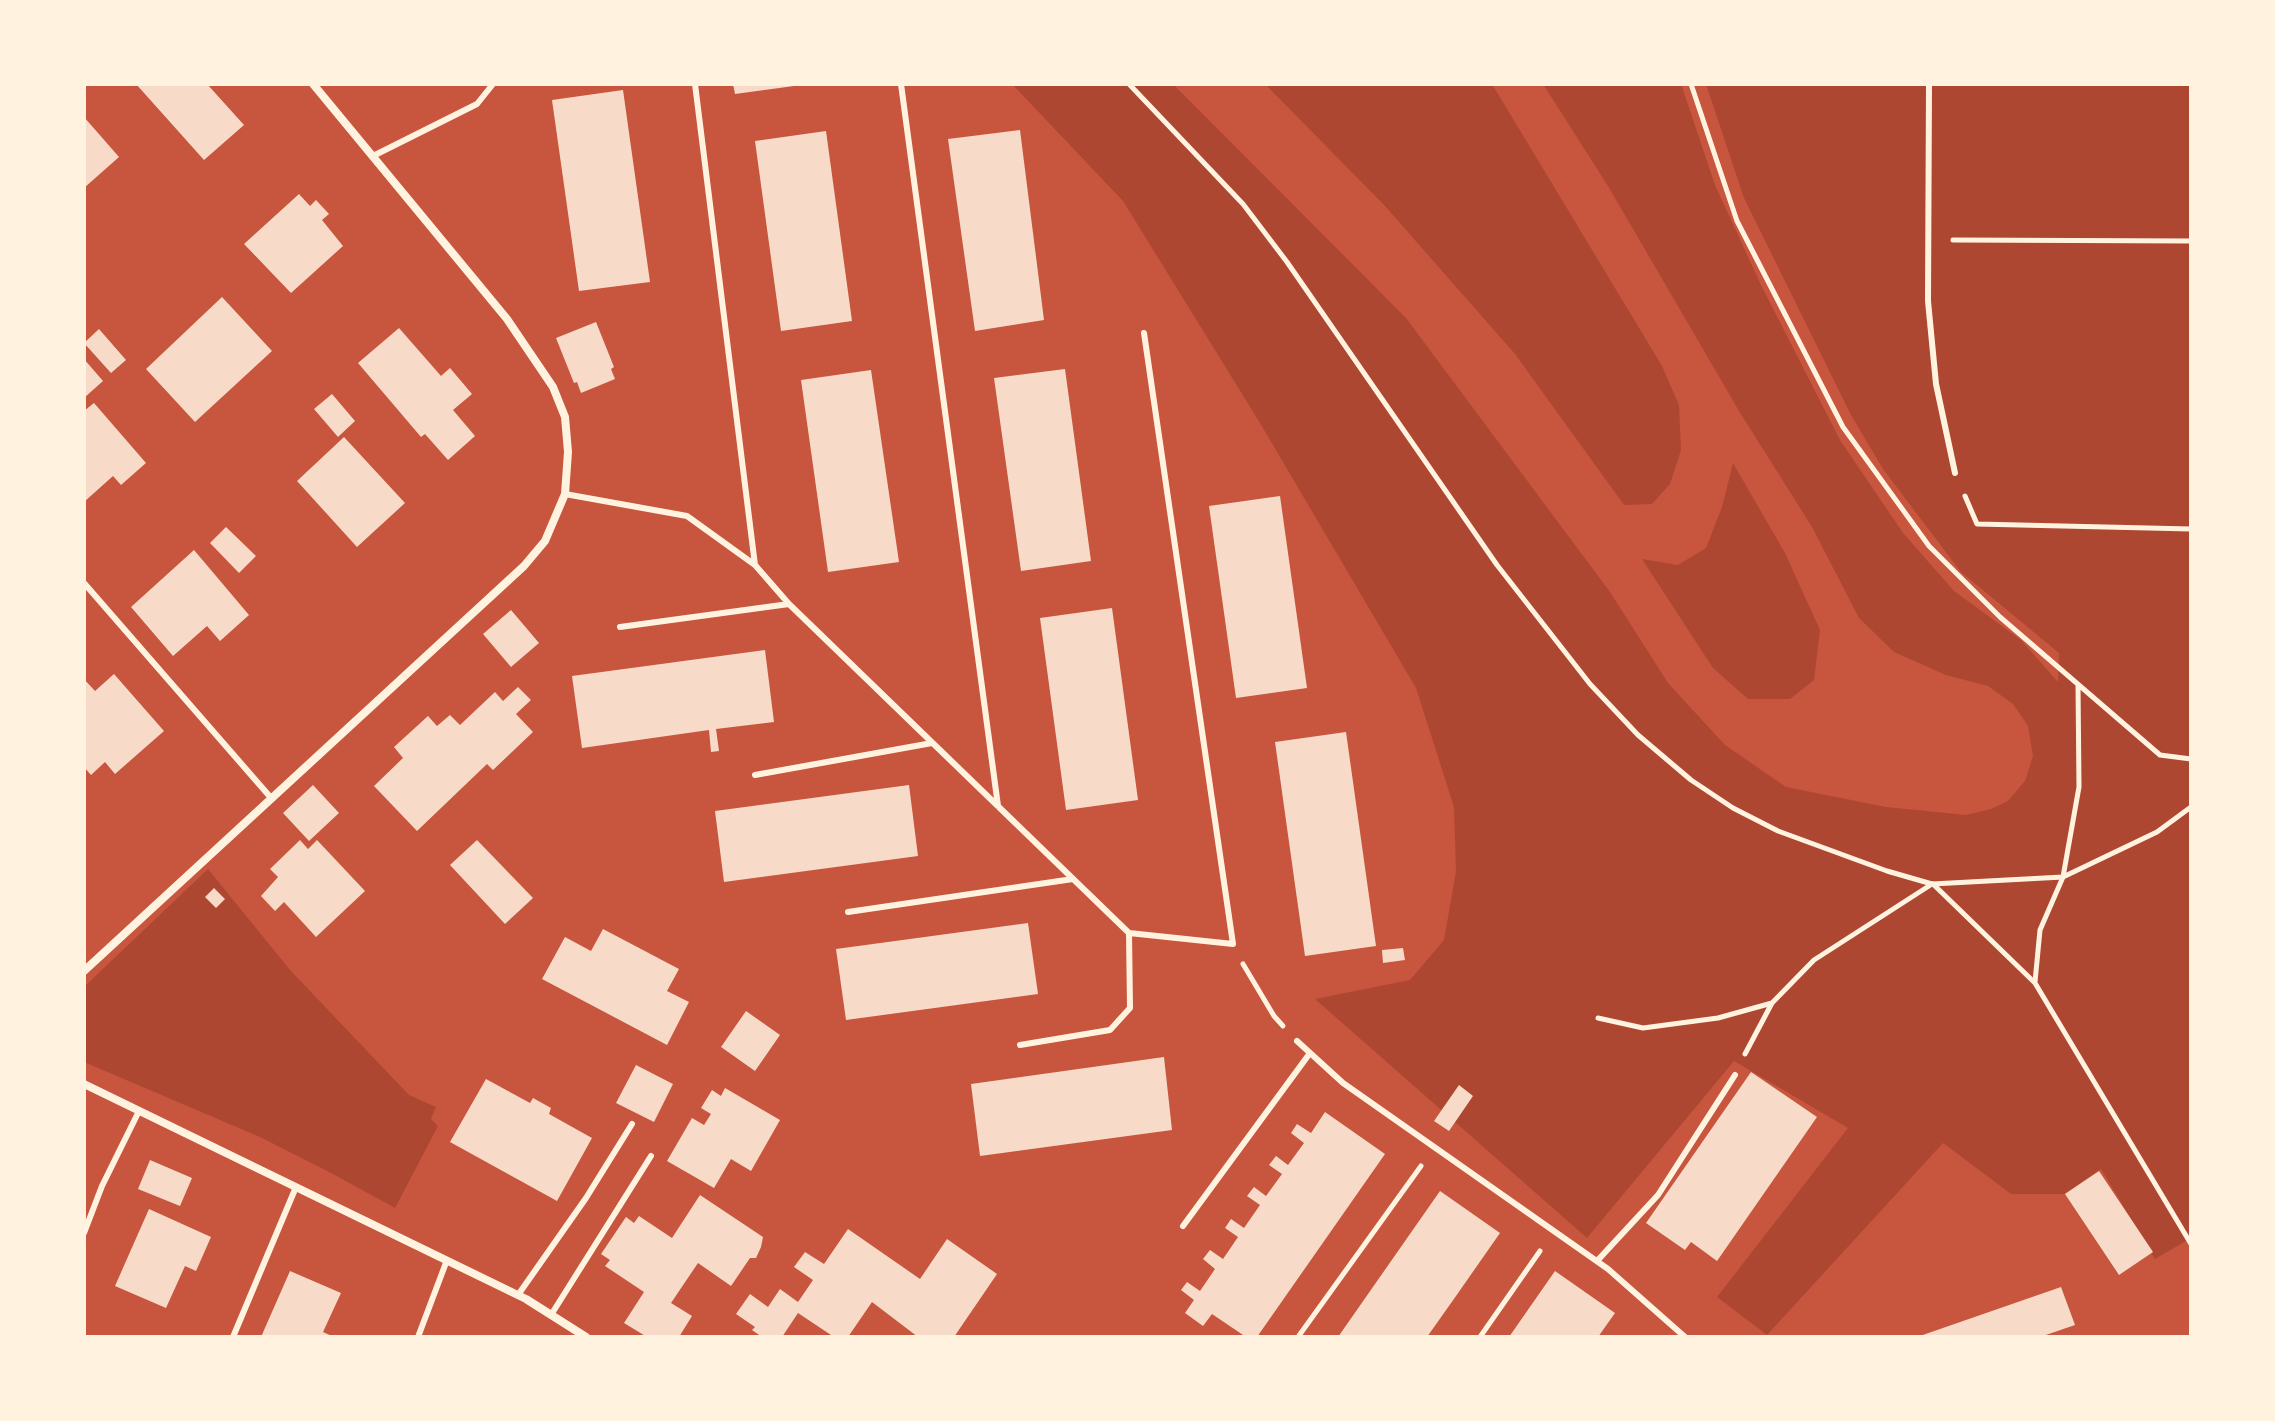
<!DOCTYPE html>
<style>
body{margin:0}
#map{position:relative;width:2275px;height:1421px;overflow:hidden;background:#c8553d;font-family:"Crimson Pro",serif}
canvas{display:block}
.frame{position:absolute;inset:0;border:86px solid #fff3e0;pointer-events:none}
</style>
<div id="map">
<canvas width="2275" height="1421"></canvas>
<div class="frame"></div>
</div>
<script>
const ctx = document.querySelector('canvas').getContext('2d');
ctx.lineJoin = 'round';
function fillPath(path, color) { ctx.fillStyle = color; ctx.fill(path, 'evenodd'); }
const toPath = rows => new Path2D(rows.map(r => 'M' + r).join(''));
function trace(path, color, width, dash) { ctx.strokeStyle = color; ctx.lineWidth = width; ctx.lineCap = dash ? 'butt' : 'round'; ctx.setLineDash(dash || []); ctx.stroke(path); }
const green = toPath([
 [1012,84,1173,84,1406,318,1610,592,1668,683,1725,745,1786,787,1886,807,1966,815,1991,809,2008,801,2025,781,2033,756,2028,726,2013,704,1988,686,1946,675,1894,652,1859,618,1812,527,1739,411,1608,186,1543,84,1681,84,1715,185,1761,285,1840,440,1903,533,1954,591,2021,640,2058,682,2059,653,1961,572,1883,469,1851,415,1744,198,1706,84,2191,84,2191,1238,2155,1259,2101,1169,2064,1194,2011,1194,1943,1143,1767,1335,1717,1297,1848,1128,1734,1061,1587,1238,1315,999,1410,980,1444,940,1456,871,1454,807,1416,688,1260,423,1123,201],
 [1265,84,1492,84,1662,366,1679,405,1681,450,1670,484,1652,504,1624,505,1515,354,1385,206],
 [1733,463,1785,553,1820,630,1814,680,1790,699,1748,699,1713,668,1642,559,1678,565,1706,548,1722,507],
 [208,869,290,970,409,1095,436,1107,431,1119,438,1126,395,1208,333,1174,260,1137,84,1062,84,987]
]);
const building = toPath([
 [136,84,207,84,244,125,204,160],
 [733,84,794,84,794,86,735,94],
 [623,90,650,282,579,291,552,100],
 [84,117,119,157,84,188],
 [1020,130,1044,320,975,331,948,139],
 [826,131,852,321,781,331,755,141],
 [299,194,310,206,316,200,329,214,322,220,343,246,291,293,244,244],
 [222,297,272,351,195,422,146,369],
 [596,322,614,367,611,369,615,379,581,393,577,382,574,383,556,338],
 [399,328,441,376,450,368,472,394,453,410,475,436,448,460,425,434,421,437,358,363],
 [99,329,126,360,111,373,84,343],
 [84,359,103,381,84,398],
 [1065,369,1091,561,1021,571,994,378],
 [871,370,899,562,828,572,801,380],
 [332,394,355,421,338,437,314,409],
 [94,403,146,463,121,485,113,476,84,502,84,411],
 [344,437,405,503,357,547,297,481],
 [1280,496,1307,688,1236,698,1209,506],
 [226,527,256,556,239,573,210,543],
 [194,550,249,615,220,641,207,626,173,656,131,607],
 [1112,608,1138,800,1066,810,1040,618],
 [511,610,539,643,511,667,483,634],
 [765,650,774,722,716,729,719,751,711,752,709,730,582,748,572,676],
 [114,674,164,731,115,774,105,762,91,775,84,767,84,679,95,691],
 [518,687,531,700,516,714,533,732,493,770,487,764,417,831,374,786,403,758,394,747,428,716,437,726,450,715,460,725,495,692,503,701],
 [1346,732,1376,946,1305,956,1275,742],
 [313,785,339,813,309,841,283,813],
 [909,785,918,856,724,882,715,811],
 [300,840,308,849,317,840,365,891,316,937,284,902,275,911,261,896,278,877,270,869],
 [477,840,533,898,505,924,450,865],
 [214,888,225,899,216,908,205,897],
 [1028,923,1038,994,846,1020,836,949],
 [603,929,679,969,667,991,689,1002,667,1045,542,979,565,937,591,951],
 [1403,948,1405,960,1383,963,1382,950],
 [746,1011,780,1035,755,1071,721,1047],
 [1164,1057,1172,1130,980,1156,971,1084],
 [636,1065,673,1084,654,1122,616,1103],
 [1751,1072,1817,1117,1717,1261,1691,1242,1685,1250,1646,1223],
 [486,1079,530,1103,533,1098,551,1108,549,1114,592,1138,557,1201,450,1142],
 [1459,1085,1473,1096,1449,1131,1434,1121],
 [725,1088,780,1120,751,1171,731,1159,714,1188,667,1161,692,1118,704,1125,711,1114,701,1108,712,1090,721,1096],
 [1325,1112,1385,1154,1257,1337,1246,1337,1212,1314,1203,1326,1185,1313,1194,1300,1181,1290,1187,1282,1200,1291,1215,1269,1203,1259,1210,1250,1223,1259,1238,1237,1225,1228,1231,1219,1244,1228,1260,1205,1247,1196,1254,1187,1266,1196,1282,1174,1269,1165,1276,1156,1288,1165,1304,1143,1291,1133,1297,1124,1311,1133],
 [150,1160,192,1178,180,1206,138,1189],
 [2099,1171,2153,1252,2119,1275,2065,1194],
 [1440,1191,1500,1233,1456,1296,1427,1337,1338,1337],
 [700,1195,763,1237,761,1247,756,1258,750,1258,731,1286,698,1263,671,1303,692,1316,679,1337,647,1337,624,1323,644,1292,605,1266,610,1260,601,1254,626,1217,634,1223,639,1216,672,1238],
 [149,1209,211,1237,196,1271,185,1266,166,1308,115,1286],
 [848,1229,920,1279,947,1239,997,1274,954,1337,918,1337,872,1302,848,1337,834,1337,798,1313,782,1337,762,1337,752,1330,755,1327,736,1314,750,1294,768,1307,780,1289,798,1302,813,1280,794,1267,805,1252,824,1264],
 [290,1271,341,1293,323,1332,334,1337,261,1337],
 [1555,1271,1615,1313,1598,1337,1509,1337],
 [2061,1287,2075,1325,2040,1337,1917,1337]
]);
const path = toPath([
 [1129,84,1243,204,1287,262,1497,565,1590,684,1638,735,1691,780,1733,808,1778,831,1887,871,1932,884,2063,877,2157,832,2191,807],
 [1691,84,1737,221,1843,427,1929,546,2000,617,2160,755,2191,759],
 [1953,240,2191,241],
 [1965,496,1977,524,2191,529],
 [1933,884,2035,983,2191,1244],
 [1243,964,1274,1016,1283,1026],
 [2035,982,2040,930,2063,877,2079,787,2078,685],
 [1598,1018,1643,1028,1718,1018,1772,1003],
 [1745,1054,1772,1003,1814,960,1932,884],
 [1298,1337,1421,1166],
 [1480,1337,1540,1251]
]);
const service = toPath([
 [695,84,755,565],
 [901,84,998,806],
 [1929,84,1928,301,1936,384,1955,473],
 [373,156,477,104,493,84],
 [565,494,687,516,755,565,789,604,1129,933,1233,944,1144,333],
 [84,583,272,799],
 [620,627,789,604],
 [755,775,932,743],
 [848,912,1073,879],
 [1297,1041,1343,1083,1608,1269,1685,1337],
 [1020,1045,1110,1030,1130,1008,1129,933],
 [1183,1226,1310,1053],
 [84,1233,102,1186,139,1111],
 [1597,1261,1658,1195,1735,1075],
 [518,1295,586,1198,632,1124],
 [551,1315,651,1156],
 [233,1337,296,1187],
 [418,1337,447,1260]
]);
const minor = toPath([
 [84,971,524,566,545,541,565,494,568,452,565,417,553,387,507,319,313,84],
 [84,1084,526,1299,586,1337]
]);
fillPath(green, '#ae4732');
fillPath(building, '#f7dbc8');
trace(path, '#fff3e0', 5);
trace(service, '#fff3e0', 6);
trace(minor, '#fff3e0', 8);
</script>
